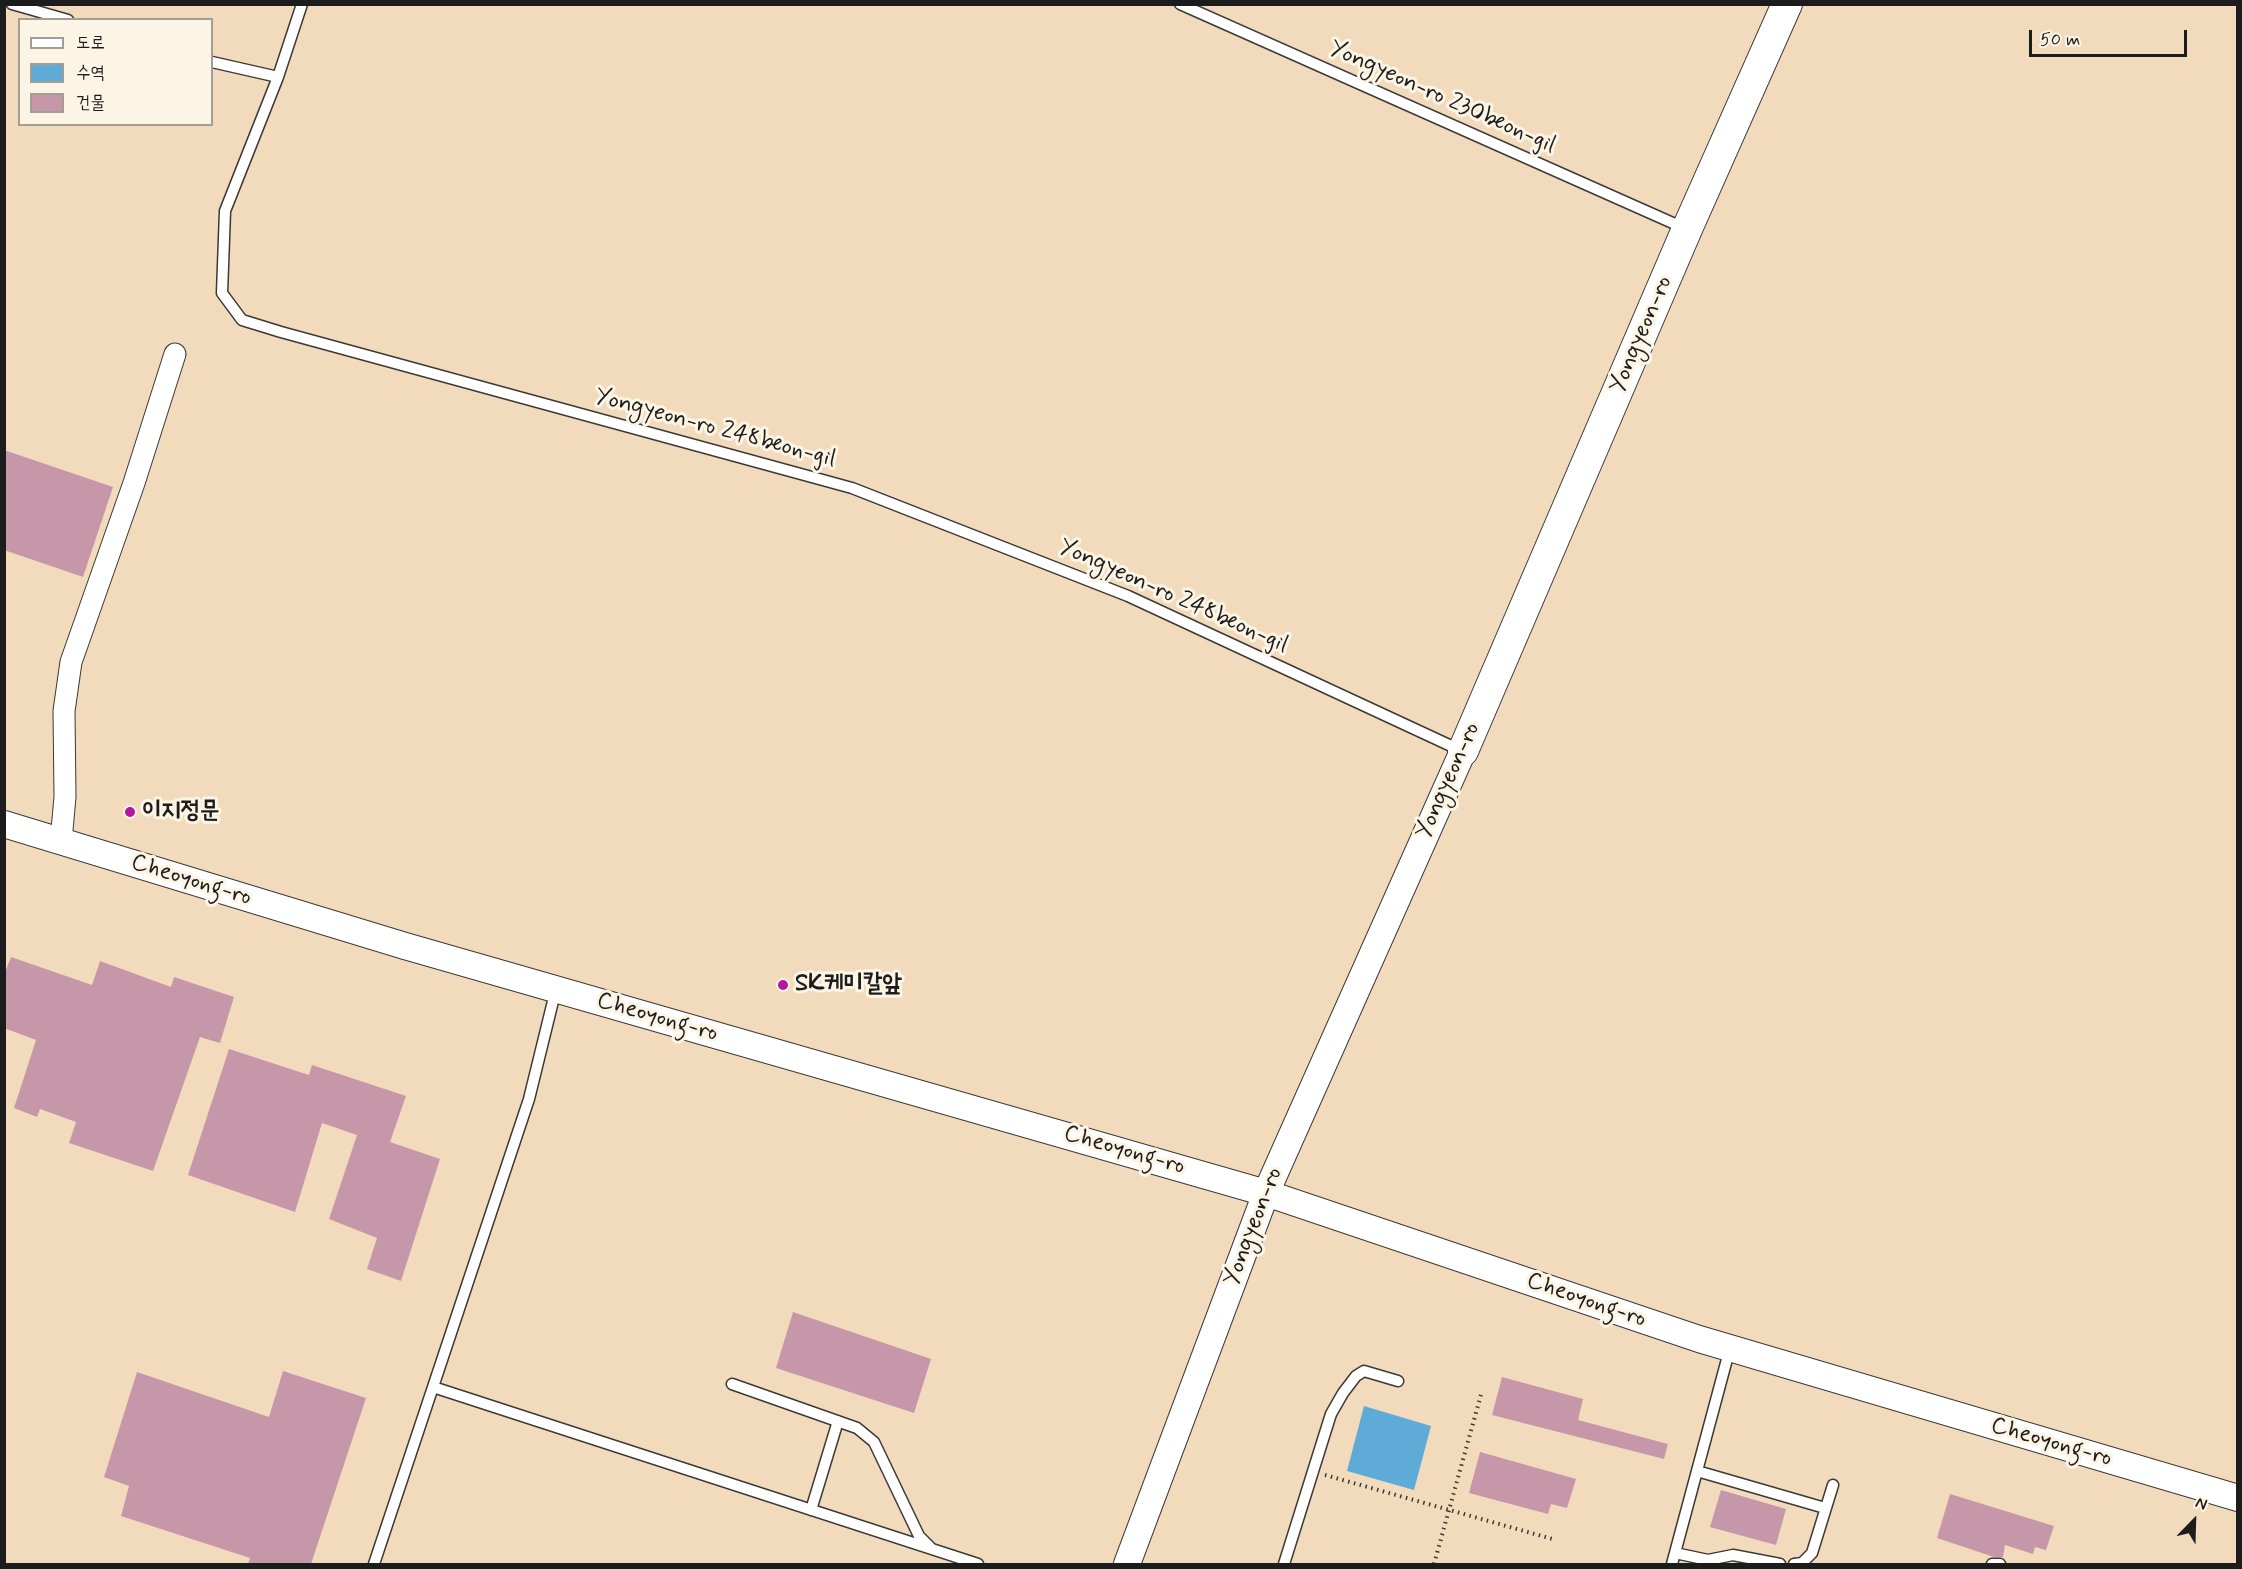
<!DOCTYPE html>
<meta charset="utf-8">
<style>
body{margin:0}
#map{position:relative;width:2242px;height:1569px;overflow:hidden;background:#f2dbbc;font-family:Mynerve,"Poor Story",sans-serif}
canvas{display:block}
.frame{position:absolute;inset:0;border:6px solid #1c1c1c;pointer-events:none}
.legend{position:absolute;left:18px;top:18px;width:195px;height:108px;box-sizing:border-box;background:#fcf5e5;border:2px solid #a29e95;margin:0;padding:8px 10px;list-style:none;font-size:18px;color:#1c1c1c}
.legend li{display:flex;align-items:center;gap:12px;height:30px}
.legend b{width:30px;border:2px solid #a29e95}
.north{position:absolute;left:2164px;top:1491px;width:60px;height:60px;-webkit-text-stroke:4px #fcf5e5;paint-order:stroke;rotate:23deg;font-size:16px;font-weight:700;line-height:24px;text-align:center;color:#1c1c1c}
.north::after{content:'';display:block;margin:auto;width:21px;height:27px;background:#1c1c1c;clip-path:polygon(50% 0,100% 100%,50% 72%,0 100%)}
.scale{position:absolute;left:2029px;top:30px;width:158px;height:27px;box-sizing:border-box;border:3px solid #1c1c1c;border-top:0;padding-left:8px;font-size:18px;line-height:21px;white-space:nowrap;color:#1c1c1c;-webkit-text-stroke:4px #fcf5e5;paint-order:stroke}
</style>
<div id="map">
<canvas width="2242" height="1569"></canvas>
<div class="frame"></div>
<ul class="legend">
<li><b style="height:8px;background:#fff"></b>도로</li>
<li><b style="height:16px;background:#5fabd8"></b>수역</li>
<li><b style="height:16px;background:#c697a8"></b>건물</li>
</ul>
<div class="north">N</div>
<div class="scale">50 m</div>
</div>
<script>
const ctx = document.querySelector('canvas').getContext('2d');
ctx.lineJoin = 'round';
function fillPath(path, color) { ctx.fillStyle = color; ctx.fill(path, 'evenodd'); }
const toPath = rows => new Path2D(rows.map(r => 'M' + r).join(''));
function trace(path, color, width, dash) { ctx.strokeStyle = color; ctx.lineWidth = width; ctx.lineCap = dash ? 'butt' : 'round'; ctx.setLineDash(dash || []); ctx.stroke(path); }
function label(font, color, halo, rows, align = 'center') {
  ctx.font = font + ' Mynerve,"Poor Story",sans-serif'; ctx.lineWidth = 6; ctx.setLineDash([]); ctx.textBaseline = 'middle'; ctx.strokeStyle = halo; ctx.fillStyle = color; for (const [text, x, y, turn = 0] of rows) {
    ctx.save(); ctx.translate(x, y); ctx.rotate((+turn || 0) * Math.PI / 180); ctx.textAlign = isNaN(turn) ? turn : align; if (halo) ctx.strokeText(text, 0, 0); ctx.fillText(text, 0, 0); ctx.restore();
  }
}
const water = toPath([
 [1364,1406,1431,1426,1414,1490,1347,1471]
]);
const building = toPath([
 [4,450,113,487,83,577,4,550],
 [11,957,92,985,100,961,171,987,174,977,234,997,220,1043,200,1037,153,1171,69,1143,76,1122,40,1109,37,1117,14,1108,36,1040,4,1028,4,975],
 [229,1049,309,1075,312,1065,406,1096,390,1142,440,1159,401,1281,367,1269,377,1238,329,1219,357,1135,322,1123,295,1212,188,1175],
 [793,1312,931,1359,914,1413,776,1368],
 [283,1371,366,1398,311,1564,248,1564,250,1558,121,1516,129,1486,104,1477,137,1372,269,1417],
 [1502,1377,1583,1399,1578,1420,1668,1444,1664,1459,1492,1415],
 [1480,1452,1576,1479,1567,1508,1551,1504,1548,1514,1469,1493],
 [1721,1490,1786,1509,1776,1545,1710,1527],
 [1950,1494,2054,1526,2046,1550,2035,1547,2033,1554,2005,1545,2003,1557,1994,1557,1937,1538]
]);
const path = toPath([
 [1325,1475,1556,1540],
 [1434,1564,1482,1391]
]);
const service = toPath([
 [12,4,68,20],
 [302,4,278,77,225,211,222,293,242,320,281,332,852,488,1128,596,1462,751],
 [1180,4,1684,228],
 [212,62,278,77],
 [732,1384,857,1428,874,1442,919,1536,931,1548],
 [433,1387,978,1564],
 [1697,1471,1825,1508],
 [811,1510,838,1421],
 [1675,1553,1708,1560,1733,1555,1780,1564],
 [374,1564,529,1099,556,989],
 [1284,1564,1325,1433,1331,1414,1343,1393,1356,1376,1364,1371,1398,1381],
 [1672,1564,1730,1348],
 [1794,1564,1802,1563,1812,1553,1833,1485],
 [1992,1564,2000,1564]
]);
const minor = toPath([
 [61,841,65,797,64,711,71,662,134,483,175,354]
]);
const tertiary = toPath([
 [4,824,405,946,1266,1193,1699,1339,2238,1498],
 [1127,1564,1266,1193,1463,751]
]);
const secondary = toPath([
 [1463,751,1687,229,1787,4]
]);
const markers = [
 [130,812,6,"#b5179e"],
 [783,985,6,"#b5179e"]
];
const streetNames = [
 ["Yongyeon-ro 230beon-gil",1442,98,24],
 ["Yongyeon-ro",1642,335,-67],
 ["Yongyeon-ro 248beon-gil",715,429,15],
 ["Yongyeon-ro 248beon-gil",1173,597,24],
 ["Yongyeon-ro",1449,781,-66],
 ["Cheoyong-ro",191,881,17],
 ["Cheoyong-ro",657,1018,16],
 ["Cheoyong-ro",1124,1151,16],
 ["Yongyeon-ro",1254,1227,-69],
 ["Cheoyong-ro",1586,1301,19],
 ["Cheoyong-ro",2051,1443,16]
];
const poiNames = [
 ["이지정문",142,812],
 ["SK케미칼앞",795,985]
];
fillPath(water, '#5fabd8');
fillPath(building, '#c697a8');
trace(service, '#3c3934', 13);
trace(minor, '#3c3934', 23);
trace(tertiary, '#3c3934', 28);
trace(secondary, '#3c3934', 32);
trace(path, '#3c3934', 4, [1.5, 4.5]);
trace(service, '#fff', 10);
trace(minor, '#fff', 21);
trace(tertiary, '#fff', 26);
trace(secondary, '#fff', 30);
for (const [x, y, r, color] of markers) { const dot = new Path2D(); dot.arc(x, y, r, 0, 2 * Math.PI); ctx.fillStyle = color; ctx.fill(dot); trace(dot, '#fcf5e5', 2); }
label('24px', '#1c1c1c', '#fcf5e5', streetNames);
label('bold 24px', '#1c1c1c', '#fcf5e5', poiNames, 'left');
</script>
